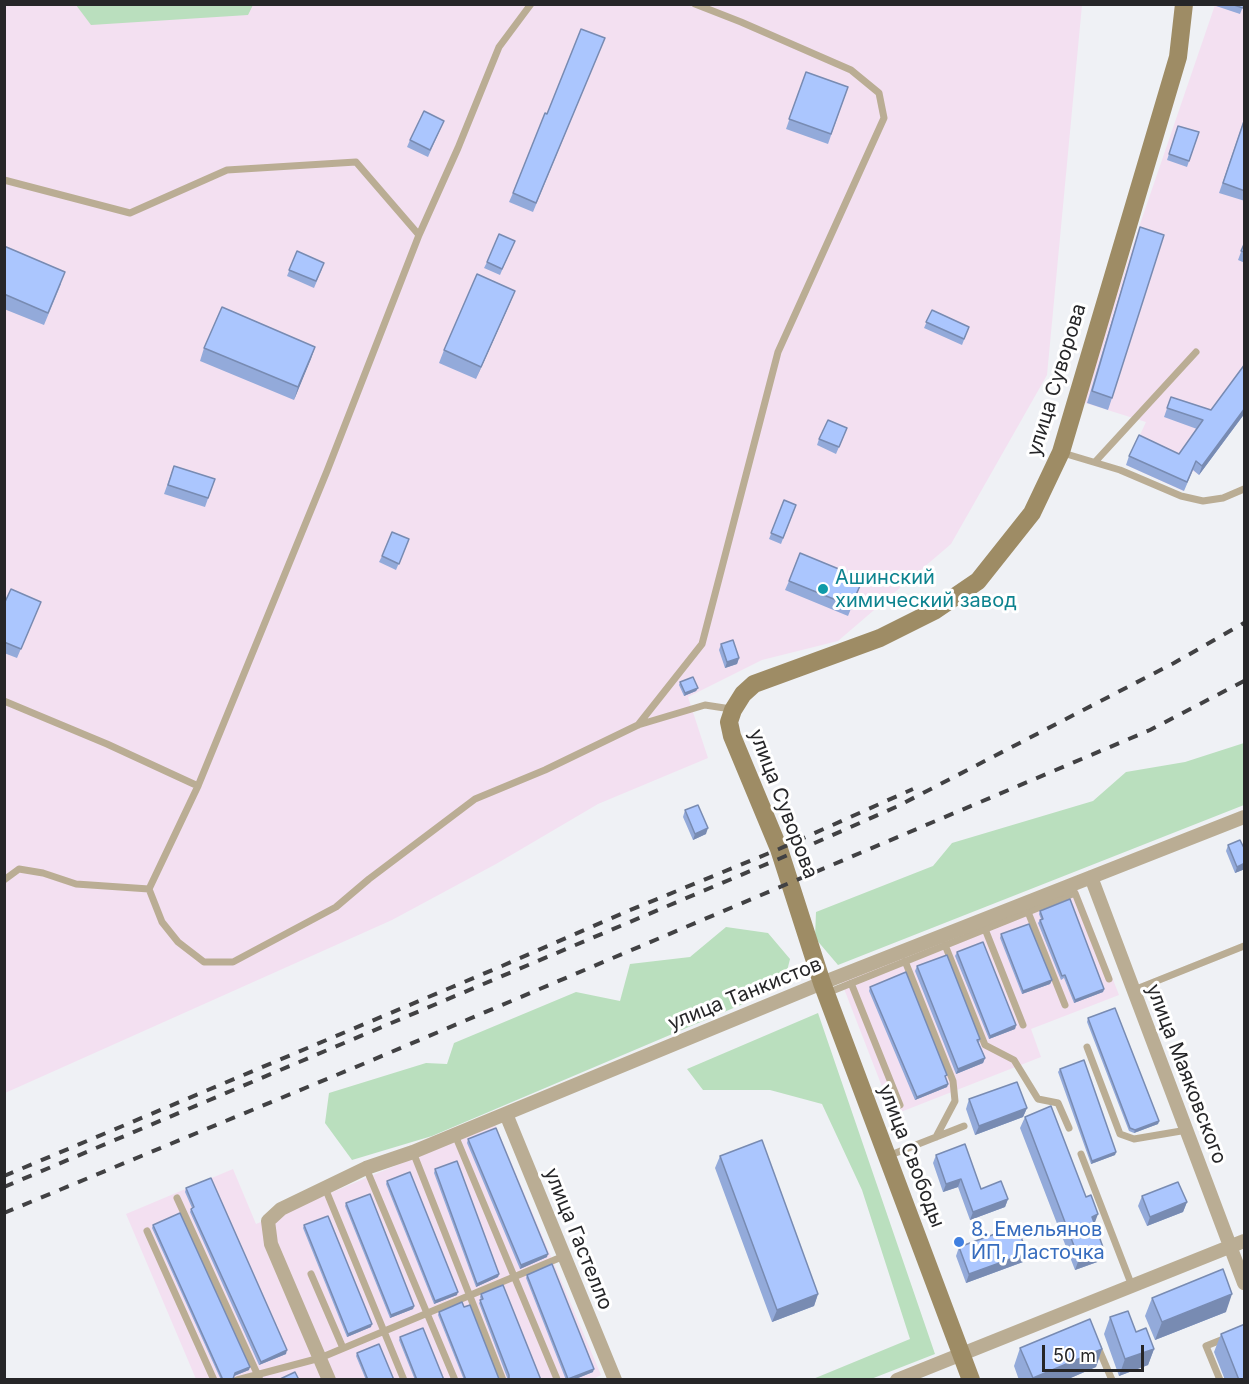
<!DOCTYPE html>
<meta charset="utf-8">
<style>
body{margin:0}
#map{position:relative;width:1249px;height:1384px;overflow:hidden;background:#eff1f5;font-family:Inter,sans-serif}
canvas{display:block}
.frame{position:absolute;inset:0;border:6px solid #262628;pointer-events:none}
.scale{position:absolute;left:1042px;top:1345px;width:102px;height:27px;box-sizing:border-box;border:3px solid #262628;border-top:0;padding-left:8px;font-size:18px;line-height:21px;white-space:nowrap;color:#262628;-webkit-text-stroke:4px #fff;paint-order:stroke}
</style>
<div id="map">
<canvas width="1249" height="1384"></canvas>
<div class="frame"></div>
<div class="scale">50 m</div>
</div>
<script>
const ctx = document.querySelector('canvas').getContext('2d');
ctx.lineJoin = 'round';
function fillPath(path, color) { ctx.fillStyle = color; ctx.fill(path, 'evenodd'); }
const toPath = rows => new Path2D(rows.map(r => 'M' + r).join(''));
function trace(path, color, width, dash) { ctx.strokeStyle = color; ctx.lineWidth = width; ctx.lineCap = dash ? 'butt' : 'round'; ctx.setLineDash(dash || []); ctx.stroke(path); }
function label(font, color, halo, rows, align = 'center') {
  ctx.font = font + ' Inter,sans-serif'; ctx.lineWidth = 6; ctx.setLineDash([]); ctx.textBaseline = 'middle'; ctx.strokeStyle = halo; ctx.fillStyle = color; for (const [text, x, y, turn = 0] of rows) {
    ctx.save(); ctx.translate(x, y); ctx.rotate((+turn || 0) * Math.PI / 180); ctx.textAlign = isNaN(turn) ? turn : align; if (halo) ctx.strokeText(text, 0, 0); ctx.fillText(text, 0, 0); ctx.restore();
  }
}
const industrial = toPath([
 [4,5,1082,5,1047,375,951,544,838,641,762,660,688,697,708,758,598,804,496,864,392,920,5,1093],
 [1215,5,1244,5,1244,413,1199,475,1193,471,1183,491,1126,465,1146,422,1082,402,1138,230],
 [1077,888,1119,995,1031,1029,1041,1057,893,1115,841,981],
 [495,1124,601,1375,591,1380,196,1379,126,1214,233,1169,256,1224]
]);
const green = toPath([
 [76,5,253,5,248,15,91,25],
 [1244,743,1244,805,838,965,815,938,816,912,933,866,952,843,1093,801,1126,772,1185,762],
 [726,927,768,933,790,959,783,987,432,1136,352,1160,325,1123,329,1093,426,1063,447,1064,454,1043,576,992,620,1001,630,964,690,957],
 [818,1013,935,1354,871,1379,813,1379,910,1339,862,1190,822,1104,770,1090,703,1090,687,1069]
]);
const lane = toPath([
 [531,4,499,47,458,148,419,235,327,471,198,786,149,889,162,922,178,942,204,962,233,962,336,907,369,879,475,799,545,770,638,725,705,705,731,709],
 [4,180,130,213,227,170,356,162,419,235],
 [1063,453,1120,470,1181,496,1203,501,1223,498,1244,489],
 [1095,462,1196,352],
 [4,701,107,744,198,786],
 [638,725,702,644,778,352,884,118,879,93,851,70,741,22,695,4],
 [4,880,19,869,43,873,76,884,149,889],
 [1028,912,1065,1005],
 [985,929,1023,1025],
 [945,945,985,1045,1014,1060,1038,1099,1058,1103,1069,1128],
 [905,961,953,1081,955,1101,936,1137],
 [851,983,900,1105],
 [1134,990,1244,946],
 [827,993,1075,893,1109,979],
 [1087,1047,1120,1134,1134,1139,1187,1130],
 [455,1135,557,1379],
 [413,1152,503,1380],
 [1081,1154,1132,1286],
 [888,1156,964,1126],
 [366,1168,455,1380],
 [325,1188,404,1380],
 [177,1198,260,1380],
 [147,1231,214,1380],
 [311,1274,343,1348],
 [1097,1345,1112,1380],
 [237,1380,320,1358,564,1256],
 [1220,1380,1206,1346,1226,1338]
]);
const street = toPath([
 [1091,877,1244,1283],
 [506,1114,615,1380],
 [329,1380,271,1244,268,1221,281,1209,366,1168,413,1152,822,983,1244,817],
 [897,1380,1244,1241]
]);
const secondary = toPath([
 [971,1380,822,983,779,849,732,736,729,722,733,710,743,694,754,684,880,638,934,611,978,581,1032,513,1061,452,1178,57,1184,4]
]);
const rail = toPath([
 [4,1176,502,966,628,911,779,849,913,789],
 [4,1187,781,858,898,806,1174,663,1244,623],
 [4,1213,363,1064,1150,730,1244,681]
]);
const wall = toPath([
 [1216,4,1244,4,1240,14,1216,6],
 [601,47,533,212,509,202,547,114],
 [806,72,848,87,828,144,786,129],
 [1245,117,1245,201,1219,193],
 [444,121,428,157,407,147,410,140],
 [1178,126,1199,132,1187,167,1167,160],
 [1140,227,1112,398,1108,410,1087,403],
 [1245,241,1245,263,1238,260],
 [4,246,61,284,44,325,4,309],
 [512,247,500,275,484,268,487,262],
 [297,251,322,269,314,288,287,276],
 [510,303,476,379,439,363,444,350],
 [932,310,969,327,962,345,924,328],
 [315,347,294,400,200,361,204,348],
 [1245,364,1245,413,1199,475,1193,470,1184,491,1126,465,1129,456,1179,454,1197,429,1164,417,1171,397,1211,410],
 [847,428,836,454,817,445,819,439],
 [174,466,215,479,205,507,164,494],
 [784,500,796,505,781,544,769,539],
 [409,539,396,570,379,562,382,556],
 [863,579,848,616,785,590,789,581],
 [4,604,37,611,17,658,4,653],
 [721,644,739,658,737,664,725,668,719,650],
 [680,682,698,688,696,691,684,696,679,685],
 [685,810,706,834,693,840,683,817],
 [1228,845,1245,850,1245,869,1235,873,1226,851],
 [1040,911,1104,989,1103,992,1074,1003,1064,978,1061,980,1038,923,1040,920,1041,919,1039,914],
 [1001,934,1052,980,1050,984,1022,994,1000,938],
 [957,952,1016,1025,1015,1029,989,1039,955,956],
 [917,966,980,1039,979,1043,985,1058,983,1063,956,1074,915,971],
 [870,987,946,1078,948,1084,947,1087,915,1100,869,991],
 [1088,1018,1159,1121,1158,1124,1134,1133,1129,1131,1087,1022],
 [1060,1069,1116,1152,1115,1155,1091,1164,1058,1072],
 [969,1099,1027,1108,1023,1117,975,1135,966,1109],
 [1025,1117,1095,1224,1100,1261,1075,1270,1020,1128],
 [468,1139,547,1257,520,1269,467,1143],
 [936,1155,981,1189,1008,1199,1005,1207,970,1220,958,1187,943,1192,933,1163],
 [720,1156,818,1294,814,1306,772,1322,715,1168],
 [435,1169,499,1274,498,1277,476,1287,434,1173],
 [387,1181,457,1295,434,1304,386,1184],
 [186,1188,286,1354,259,1365,190,1212,191,1209,192,1208,185,1192],
 [1142,1196,1187,1202,1183,1212,1147,1226,1138,1206],
 [346,1203,414,1306,413,1309,390,1318,345,1206],
 [153,1225,249,1370,234,1376,233,1379,234,1380,221,1380,152,1228],
 [304,1225,371,1327,347,1337,303,1228],
 [959,1247,1027,1253,1023,1262,966,1283,956,1256],
 [527,1275,593,1372,573,1380,566,1380,526,1278],
 [481,1294,541,1380,508,1380,479,1303,481,1300,480,1297],
 [1152,1298,1226,1312,1155,1340,1145,1316],
 [439,1312,499,1379,500,1380,464,1380,438,1315],
 [1110,1317,1136,1332,1154,1349,1148,1365,1119,1376,1104,1334],
 [1221,1334,1245,1380,1225,1380,1214,1352],
 [400,1337,444,1380,415,1380,399,1340],
 [1020,1348,1102,1349,1096,1367,1066,1380,1019,1380,1014,1366],
 [357,1353,394,1380,366,1380,356,1356]
]);
const shadedWall = toPath([
 [515,291,510,303,476,379,481,367],
 [315,347,311,359,294,400,298,387],
 [1245,408,1245,413,1199,475,1202,466],
 [739,658,737,664,725,668,727,662],
 [698,688,696,691,684,696,685,693],
 [708,828,706,834,693,840,695,834],
 [1245,863,1245,869,1235,873,1237,867],
 [1052,980,1050,984,1022,994,1023,991],
 [1104,989,1103,992,1074,1003,1075,1000],
 [1016,1025,1015,1029,989,1039,990,1036],
 [985,1058,983,1063,956,1074,958,1069],
 [948,1084,947,1087,915,1100,917,1097],
 [1027,1108,1023,1117,975,1135,979,1126],
 [1159,1121,1158,1124,1134,1133,1135,1130],
 [1116,1152,1115,1155,1091,1164,1092,1161],
 [961,1179,958,1187,943,1192,946,1184],
 [1008,1199,1005,1207,970,1220,973,1212],
 [1187,1202,1183,1212,1147,1226,1150,1217],
 [1098,1214,1094,1225,1092,1217],
 [1104,1250,1100,1261,1075,1270,1079,1259],
 [1027,1253,1023,1262,966,1283,969,1274],
 [548,1254,547,1257,520,1269,521,1265],
 [499,1274,498,1277,476,1287,477,1284],
 [458,1292,457,1295,434,1304,435,1301],
 [818,1294,814,1306,772,1322,777,1310],
 [1232,1294,1226,1312,1155,1340,1162,1322],
 [414,1306,413,1309,390,1318,391,1315],
 [372,1324,371,1327,347,1337,348,1334],
 [1102,1349,1096,1367,1066,1380,1032,1380,1033,1378],
 [1154,1349,1148,1365,1119,1376,1125,1359],
 [287,1350,286,1354,259,1365,261,1362],
 [250,1367,249,1370,234,1376,235,1373],
 [594,1369,593,1372,573,1380,568,1380]
]);
const building = toPath([
 [1231,4,1244,4,1243,8,1231,4],
 [581,29,605,38,536,203,513,193,545,113,547,114,581,29],
 [806,72,848,87,831,134,789,119,806,72],
 [424,111,444,121,430,150,410,140,424,111],
 [1245,118,1245,191,1223,183,1245,118],
 [1178,126,1199,132,1189,161,1169,154,1178,126],
 [1140,227,1164,235,1112,398,1092,391,1140,227],
 [499,234,515,241,502,269,487,262,499,234],
 [1245,242,1245,252,1241,251,1245,242],
 [4,246,65,272,48,313,4,294,4,246],
 [297,251,324,263,316,281,289,270,297,251],
 [477,274,515,291,481,367,444,350,477,274],
 [222,307,315,347,298,387,204,348,222,307],
 [932,310,969,327,964,339,926,322,932,310],
 [1245,364,1245,408,1202,466,1196,461,1187,482,1129,456,1139,435,1179,454,1203,420,1167,408,1171,397,1211,410,1245,364],
 [828,420,847,428,839,447,819,439,828,420],
 [174,466,215,479,208,498,168,485,174,466],
 [784,500,796,505,783,538,771,533,784,500],
 [392,532,409,539,399,564,382,556,392,532],
 [800,553,863,579,851,606,789,581,800,553],
 [11,589,41,602,21,649,4,642,4,604,11,589],
 [733,640,739,658,727,662,721,644,733,640],
 [693,677,698,688,685,693,680,682,693,677],
 [698,805,708,828,695,834,685,810,698,805],
 [1240,840,1245,850,1245,863,1237,867,1228,845,1240,840],
 [1070,899,1104,989,1075,1000,1065,975,1062,976,1040,920,1043,919,1040,911,1070,899],
 [1029,924,1052,980,1023,991,1001,934,1029,924],
 [983,942,1016,1025,990,1036,957,952,983,942],
 [947,955,980,1039,977,1040,985,1058,958,1069,917,966,947,955],
 [906,972,947,1075,945,1076,948,1084,917,1097,870,987,906,972],
 [1115,1008,1159,1121,1135,1130,1130,1128,1088,1018,1115,1008],
 [1084,1060,1116,1152,1092,1161,1060,1069,1084,1060],
 [1017,1082,1027,1108,979,1126,969,1099,1017,1082],
 [1051,1106,1086,1197,1091,1195,1098,1214,1092,1217,1104,1250,1079,1259,1025,1117,1051,1106],
 [496,1128,548,1254,521,1265,468,1139,496,1128],
 [762,1140,818,1294,777,1310,720,1156,762,1140],
 [965,1144,981,1189,1001,1181,1008,1199,973,1212,961,1179,946,1184,936,1155,965,1144],
 [457,1161,499,1274,477,1284,435,1169,457,1161],
 [410,1172,458,1292,435,1301,387,1181,410,1172],
 [211,1178,287,1350,261,1362,191,1209,194,1207,186,1188,211,1178],
 [1178,1182,1187,1202,1150,1217,1142,1196,1178,1182],
 [370,1194,414,1306,391,1315,346,1203,370,1194],
 [180,1213,250,1367,235,1373,233,1379,234,1380,223,1380,153,1225,180,1213],
 [328,1216,372,1324,348,1334,304,1225,328,1216],
 [1017,1226,1027,1253,969,1274,959,1247,1017,1226],
 [552,1264,594,1369,568,1379,527,1275,552,1264],
 [1223,1269,1232,1294,1162,1322,1152,1298,1223,1269],
 [503,1285,541,1380,509,1380,509,1375,480,1300,483,1299,481,1294,503,1285],
 [462,1302,464,1307,470,1305,499,1379,500,1380,466,1380,439,1312,462,1302],
 [1128,1311,1136,1332,1146,1328,1154,1349,1125,1359,1110,1317,1128,1311],
 [1090,1319,1102,1349,1033,1378,1020,1348,1090,1319],
 [1245,1324,1245,1380,1239,1380,1221,1334,1245,1324],
 [423,1328,444,1380,417,1380,400,1337,423,1328],
 [379,1344,394,1380,368,1380,357,1353,379,1344],
 [295,1372,299,1380,278,1380,295,1372]
]);
const markers = [
 [823,589,6,"#0f9aa8"],
 [959,1242,6,"#3f7fe0"]
];
const streetNames = [
 ["улица Суворова",1057,380,-73],
 ["улица Суворова",783,804,69],
 ["улица Танкистов",745,994,-22],
 ["улица Маяковского",1186,1074,69],
 ["улица Свободы",911,1156,69],
 ["улица Гастелло",578,1239,68]
];
const cultureNames = [
 ["Ашинский",835,578],
 ["химический завод",835,601]
];
const shopNames = [
 ["8. Емельянов",971,1230],
 ["ИП, Ласточка",971,1253]
];
fillPath(industrial, '#f3e0f1');
fillPath(green, '#badfbe');
trace(lane, '#baad94', 7);
trace(street, '#baad94', 14);
trace(secondary, '#9e8c65', 18);
trace(rail, '#414143', 4, [10, 10]);
fillPath(wall, '#93aada');
fillPath(shadedWall, '#788bb2');
fillPath(building, '#abc6fe');
trace(building, '#788bb2', 1.5);
for (const [x, y, r, color] of markers) { const dot = new Path2D(); dot.arc(x, y, r, 0, 2 * Math.PI); ctx.fillStyle = color; ctx.fill(dot); trace(dot, '#fff', 2); }
label('20px', '#262628', '#fff', streetNames);
label('20px', '#0d838f', '#fff', cultureNames, 'left');
label('20px', '#366cbe', '#fff', shopNames, 'left');
</script>
